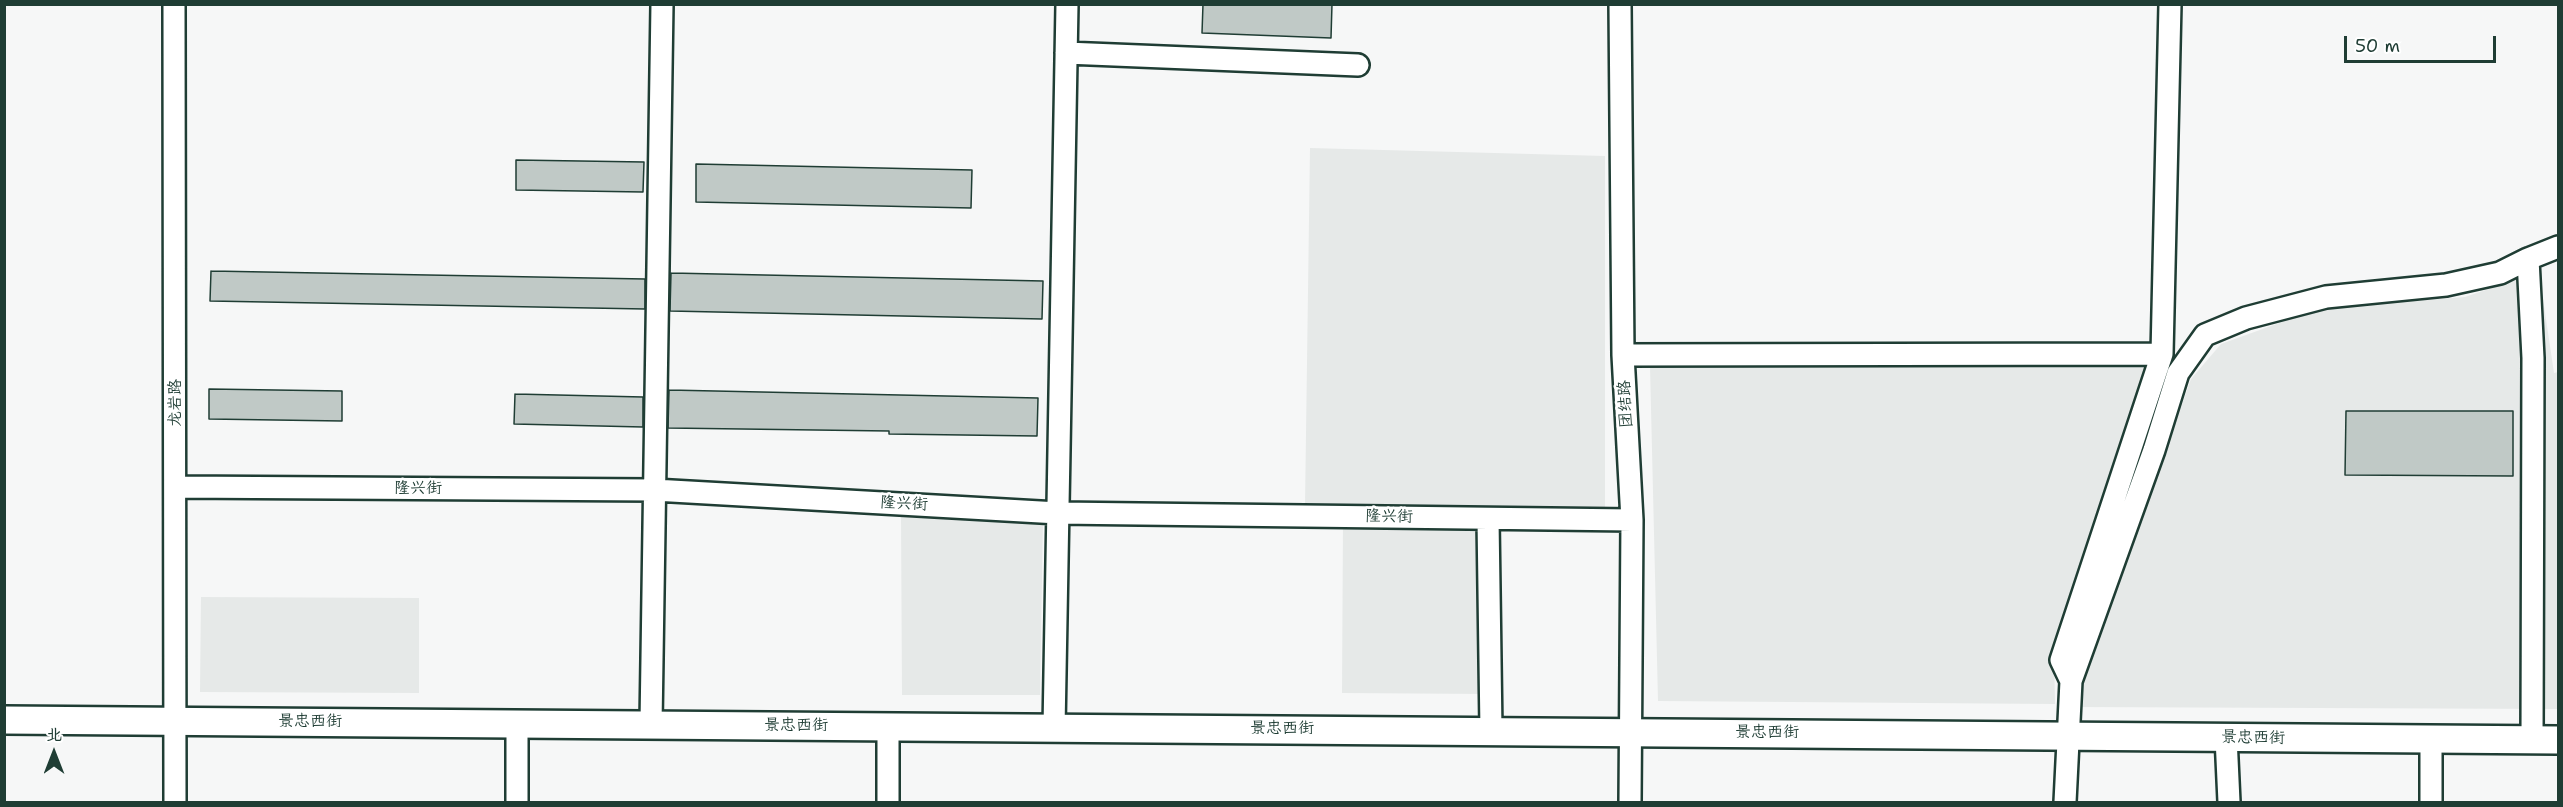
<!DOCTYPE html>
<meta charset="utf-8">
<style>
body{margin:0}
#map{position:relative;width:2563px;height:807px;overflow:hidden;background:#f6f7f7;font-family:"Shantell Sans","LXGW WenKai TC",sans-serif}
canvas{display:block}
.frame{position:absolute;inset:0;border:6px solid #1f3d34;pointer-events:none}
.north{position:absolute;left:24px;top:723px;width:60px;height:60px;-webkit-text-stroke:4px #fff;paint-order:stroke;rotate:0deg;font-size:16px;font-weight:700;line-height:24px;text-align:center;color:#1f3d34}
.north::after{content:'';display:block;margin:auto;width:21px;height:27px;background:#1f3d34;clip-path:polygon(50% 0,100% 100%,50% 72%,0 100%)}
.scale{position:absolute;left:2344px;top:36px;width:152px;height:27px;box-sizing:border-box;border:3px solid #1f3d34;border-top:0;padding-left:8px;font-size:18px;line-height:21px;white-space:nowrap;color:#1f3d34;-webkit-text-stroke:4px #fff;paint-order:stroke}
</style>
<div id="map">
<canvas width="2563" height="807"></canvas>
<div class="frame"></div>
<div class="north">北</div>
<div class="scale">50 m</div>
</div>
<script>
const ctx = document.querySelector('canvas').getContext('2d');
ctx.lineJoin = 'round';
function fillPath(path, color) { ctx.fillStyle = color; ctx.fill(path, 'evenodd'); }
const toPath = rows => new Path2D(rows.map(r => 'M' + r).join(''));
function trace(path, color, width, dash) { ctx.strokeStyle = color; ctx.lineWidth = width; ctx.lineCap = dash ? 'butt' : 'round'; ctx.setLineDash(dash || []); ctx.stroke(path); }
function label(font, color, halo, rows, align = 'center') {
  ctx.font = font + ' "Shantell Sans","LXGW WenKai TC",sans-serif'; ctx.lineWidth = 5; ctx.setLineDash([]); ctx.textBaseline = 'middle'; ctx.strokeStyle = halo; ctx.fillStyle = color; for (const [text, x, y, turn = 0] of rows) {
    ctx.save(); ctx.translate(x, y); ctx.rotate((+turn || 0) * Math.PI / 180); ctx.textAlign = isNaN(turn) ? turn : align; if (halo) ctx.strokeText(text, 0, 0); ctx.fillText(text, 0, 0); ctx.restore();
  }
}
const built = toPath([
 [1310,148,1605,156,1605,508,1305,505],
 [2539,272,2554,373,2558,372,2558,709,2074,707,2191,379,2221,344,2321,308,2465,297],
 [2147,365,2054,651,2055,704,1658,701,1650,366],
 [901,516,1043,521,1040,695,902,695],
 [1343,522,1486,523,1488,694,1342,693],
 [201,597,419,598,419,693,200,692]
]);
const building = toPath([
 [1203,4,1332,4,1331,38,1202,33,1203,4],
 [516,160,644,162,643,192,516,190,516,160],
 [696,164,972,170,971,208,696,202,696,164],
 [211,271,645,279,645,309,210,301,211,271],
 [671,273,1043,281,1042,319,670,311,671,273],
 [209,389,342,391,342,421,209,419,209,389],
 [669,390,1038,398,1037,436,889,434,889,431,668,428,669,390],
 [515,394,643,397,643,427,514,424,515,394],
 [2346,411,2513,411,2513,476,2345,475,2346,411]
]);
const minor = toPath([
 [174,4,175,802],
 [1620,4,1623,355,1632,520,1630,802],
 [1066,53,1358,65],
 [2528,259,2533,358,2532,740],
 [1623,355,2162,354],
 [176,487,654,490,1058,513,1632,520],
 [1488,519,1491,731],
 [2071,681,2061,660,2162,354,2170,4],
 [517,723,517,802],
 [651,724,662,4],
 [888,726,888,802],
 [1054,728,1067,4],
 [2226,737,2229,802],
 [2431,739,2431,802],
 [2065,802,2071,681,2154,450,2178,373,2205,335,2246,318,2326,297,2446,285,2500,273,2528,259,2558,247]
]);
const major = toPath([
 [4,720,2558,740]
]);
const streetNames = [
 ["龙岩路",176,403,-90],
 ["团结路",1626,404,-93],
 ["隆兴街",418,489],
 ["隆兴街",904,504,3],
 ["隆兴街",1389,517,1],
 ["景忠西街",310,722],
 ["景忠西街",796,726],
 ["景忠西街",1282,729],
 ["景忠西街",1767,733],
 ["景忠西街",2253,738,1]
];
fillPath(built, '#e6e9e8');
fillPath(building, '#c0c9c6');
trace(building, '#1f3d34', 1.5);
trace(minor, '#1f3d34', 26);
trace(major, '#1f3d34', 32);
trace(minor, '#fff', 21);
trace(major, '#fff', 27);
label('16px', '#1f3d34', '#fff', streetNames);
</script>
